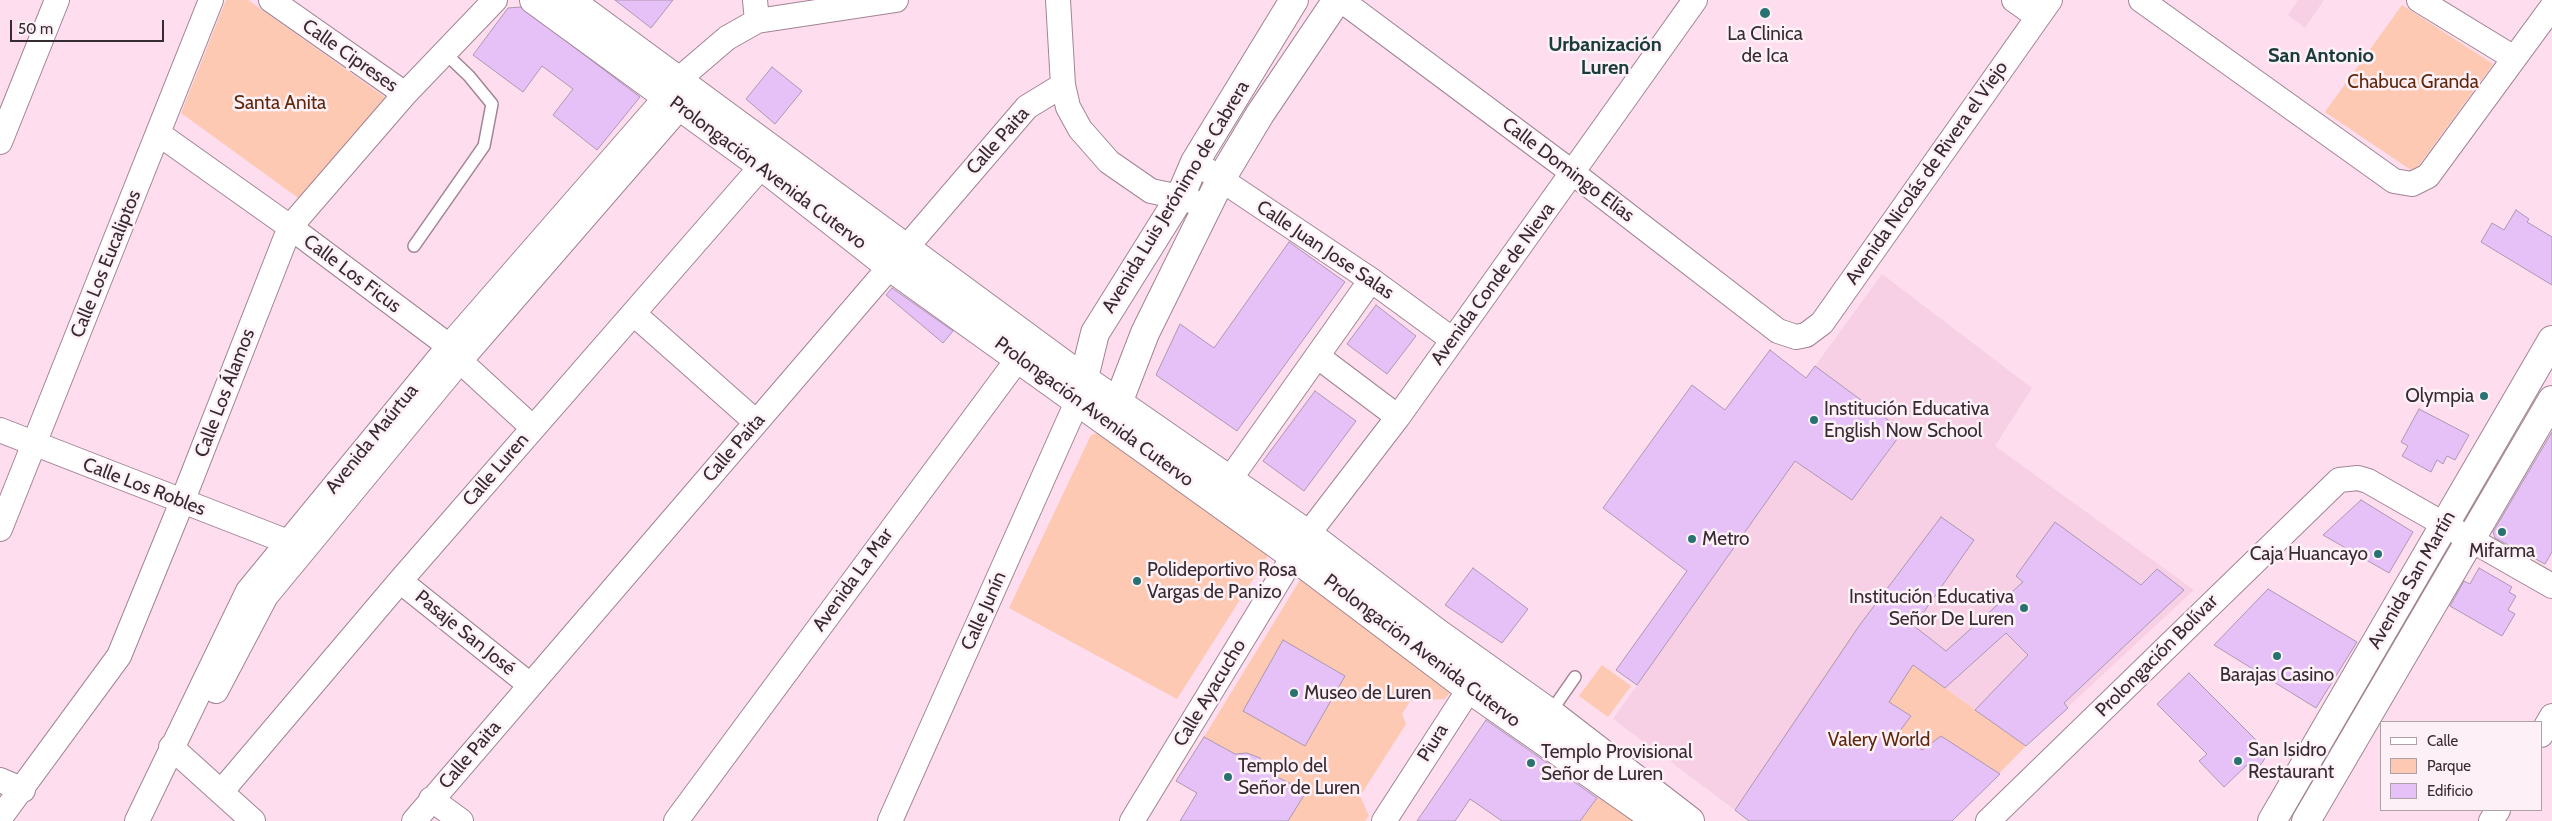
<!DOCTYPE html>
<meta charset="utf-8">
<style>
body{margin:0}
#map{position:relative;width:2552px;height:821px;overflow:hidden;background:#feddee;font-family:Cabin,sans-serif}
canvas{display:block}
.legend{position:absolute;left:2380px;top:721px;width:162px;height:90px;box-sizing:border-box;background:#fef0f7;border:1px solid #aea1a8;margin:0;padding:6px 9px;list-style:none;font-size:15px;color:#372b32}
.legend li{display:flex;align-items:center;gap:10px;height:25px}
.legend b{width:25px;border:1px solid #aea1a8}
.scale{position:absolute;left:10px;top:20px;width:154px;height:22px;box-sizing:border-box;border:2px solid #372b32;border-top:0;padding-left:6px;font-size:15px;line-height:18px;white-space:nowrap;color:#372b32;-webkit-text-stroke:4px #fef0f7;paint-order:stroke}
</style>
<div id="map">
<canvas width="2552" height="821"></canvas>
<ul class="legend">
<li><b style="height:6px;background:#fff"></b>Calle</li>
<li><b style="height:14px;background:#fdc9b2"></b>Parque</li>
<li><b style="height:14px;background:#e6c1f7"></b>Edificio</li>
</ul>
<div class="scale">50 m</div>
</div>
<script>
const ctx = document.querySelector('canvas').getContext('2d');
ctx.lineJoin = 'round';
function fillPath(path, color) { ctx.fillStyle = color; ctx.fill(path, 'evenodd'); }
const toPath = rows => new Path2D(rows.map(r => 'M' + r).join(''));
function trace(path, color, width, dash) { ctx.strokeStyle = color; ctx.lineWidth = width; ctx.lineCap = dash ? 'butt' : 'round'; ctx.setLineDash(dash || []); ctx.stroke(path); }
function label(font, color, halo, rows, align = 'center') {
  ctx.font = font + ' Cabin,sans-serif'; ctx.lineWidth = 5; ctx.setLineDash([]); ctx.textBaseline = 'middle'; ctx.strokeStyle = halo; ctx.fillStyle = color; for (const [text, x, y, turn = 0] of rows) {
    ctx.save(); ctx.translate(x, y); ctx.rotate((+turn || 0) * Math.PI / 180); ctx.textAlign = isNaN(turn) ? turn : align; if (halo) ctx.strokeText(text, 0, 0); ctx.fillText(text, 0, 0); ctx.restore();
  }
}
const built = toPath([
 [2298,0,2324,0,2305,28,2288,15],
 [1882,274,2032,388,1995,446,2194,590,2026,746,1859,627,1735,810,1613,719,1795,461,1852,500,1903,431,1815,366]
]);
const green = toPath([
 [226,0,248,0,386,98,301,200,181,113],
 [2402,5,2493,64,2414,172,2325,112],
 [1112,428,1269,554,1177,699,1009,608,1091,435],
 [1303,575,1452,690,1445,699,1410,701,1402,714,1406,724,1360,796,1369,816,1365,821,1288,821,1305,792,1268,772,1260,758,1248,753,1235,754,1204,737],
 [1283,641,1344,676,1305,746],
 [1858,626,2026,746,1952,821,1749,821,1735,810],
 [1602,665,1631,686,1608,717,1579,696],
 [1603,790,1647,821,1580,821]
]);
const building = toPath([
 [615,0,673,0,651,28,615,0],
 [521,7,640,97,597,150,553,115,573,89,542,66,523,92,473,55,508,8,521,7],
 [772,67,802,91,775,124,746,99,772,67],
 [2516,210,2529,219,2527,222,2552,237,2552,285,2481,242,2492,223,2504,230,2516,210],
 [1289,242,1345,282,1237,431,1156,375,1180,324,1214,348,1289,242],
 [892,288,953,331,943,343,886,295,892,288],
 [1376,305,1416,336,1387,374,1347,344,1376,305],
 [1770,350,1806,378,1815,366,1903,431,1852,500,1795,461,1637,685,1616,670,1687,571,1603,508,1692,385,1725,410,1770,350],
 [1315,391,1356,421,1304,491,1263,461,1315,391],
 [2419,409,2469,435,2455,460,2447,456,2443,464,2437,460,2431,472,2402,456,2408,446,2401,442,2419,409],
 [2552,432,2552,552,2545,564,2495,538,2493,532,2552,432],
 [2361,500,2413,532,2389,573,2323,535,2361,500],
 [1941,517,1974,540,1914,626,1946,651,2023,582,2016,576,2055,522,2141,585,2157,569,2184,590,2064,703,2068,708,2026,746,1975,710,2028,655,2006,633,1945,688,1913,665,1889,702,1911,716,1899,732,1922,750,1941,736,2000,774,1952,821,1749,821,1735,810,1859,626,1941,517],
 [1473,568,1528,609,1502,643,1445,605,1473,568],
 [2479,568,2512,587,2509,592,2516,596,2508,610,2515,614,2502,636,2450,606,2464,581,2470,584,2479,568],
 [2268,589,2357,642,2316,708,2214,645,2268,589],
 [1283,640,1345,676,1305,746,1243,711,1283,640],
 [2189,673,2262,746,2265,758,2262,763,2254,772,2247,765,2224,787,2199,761,2207,754,2157,704,2189,673],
 [1486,720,1597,798,1580,821,1502,821,1470,799,1455,821,1417,821,1486,720],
 [1204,737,1235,754,1247,753,1260,758,1268,772,1306,792,1288,821,1180,821,1197,793,1176,781,1204,737]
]);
const service = toPath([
 [414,246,484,146,492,104,469,76,445,53],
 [1550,713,1575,677]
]);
const minor = toPath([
 [271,0,405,94],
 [755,0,757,21],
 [1058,0,1063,85,1068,107,1080,129,1109,162,1151,191,1180,197,1208,207],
 [1341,0,1573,173,1778,331,1796,337,1806,335,1822,323,2050,0],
 [2014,0,2038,17],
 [2141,0,2394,181,2412,184,2428,176,2552,7],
 [2419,0,2514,58],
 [159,134,290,227,449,346,460,361,533,428],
 [0,142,57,0],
 [1195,162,1371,280,1453,340],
 [634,314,756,422],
 [1317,356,1398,417],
 [0,430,288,542],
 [1230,479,1371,280],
 [0,529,211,0],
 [400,581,530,685],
 [216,691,266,596,460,361,681,106,690,92],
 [2541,735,2552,716],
 [171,747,253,821],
 [0,780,23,790],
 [221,792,400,581,774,152],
 [431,799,461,821],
 [0,818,119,656,182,502,290,227,405,94,495,0],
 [137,821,248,591,449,346,667,96,678,80,727,38,757,21,896,0],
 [414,821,1027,107,1063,85],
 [676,821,1029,344],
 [890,821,1077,402],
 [1132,821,1288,565,1292,555,1398,417,1695,0],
 [1384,821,1479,674],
 [1988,821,2339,480,2358,478,2368,481,2552,586],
 [2491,821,2498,810]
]);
const tertiary = toPath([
 [534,0,763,167,889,266,1292,555,1468,688,1658,821],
 [569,0,1084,379,1309,535,1436,632,1550,713,1690,821],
 [1080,394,1095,333,1180,197,1195,162,1294,0],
 [1118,403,1145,333,1221,179,1260,114,1337,0]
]);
const secondary = toPath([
 [2272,821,2552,340],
 [2306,821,2552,400]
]);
const markers = [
 [1765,13,6,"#287371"],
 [2484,396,5,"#287371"],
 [1814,420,5,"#287371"],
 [2502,532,5,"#287371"],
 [1692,539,5,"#287371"],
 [2378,554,5,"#287371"],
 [1137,581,5,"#287371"],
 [2024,608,5,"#287371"],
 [2277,656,5,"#287371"],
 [1294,693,5,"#287371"],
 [2238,761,5,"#287371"],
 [1531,763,5,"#287371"],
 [1228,777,5,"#287371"]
];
const poiNames = [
 ["La Clinica",1765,34,"center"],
 ["de Ica",1765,56,"center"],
 ["Olympia",2474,396,"right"],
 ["Institución Educativa",1824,409],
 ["English Now School",1824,431],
 ["Metro",1702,539],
 ["Mifarma",2502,551,"center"],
 ["Caja Huancayo",2368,554,"right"],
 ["Polideportivo Rosa",1147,570],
 ["Vargas de Panizo",1147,592],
 ["Institución Educativa",2014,597,"right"],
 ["Señor De Luren",2014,619,"right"],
 ["Barajas Casino",2277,675,"center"],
 ["Museo de Luren",1304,693],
 ["San Isidro",2248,750],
 ["Restaurant",2248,772],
 ["Templo Provisional",1541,752],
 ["Señor de Luren",1541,774],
 ["Templo del",1238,766],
 ["Señor de Luren",1238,788]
];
const streetNames = [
 ["Calle Cipreses",350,56,35],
 ["Calle Paita",998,141,-48],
 ["Calle Domingo Elías",1568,170,37],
 ["Prolongación Avenida Cutervo",768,173,37],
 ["Avenida Nicolás de Rivera el Viejo",1927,173,-55],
 ["Avenida Luis Jerónimo de Cabrera",1176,197,-59],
 ["Calle Juan Jose Salas",1325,250,34],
 ["Calle Los Eucaliptos",106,264,-68],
 ["Calle Los Ficus",352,274,37],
 ["Avenida Conde de Nieva",1493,284,-54],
 ["Calle Los Álamos",225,393,-69],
 ["Prolongación Avenida Cutervo",1094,412,36],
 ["Avenida Maúrtua",372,439,-51],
 ["Calle Paita",734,448,-49],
 ["Calle Luren",496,470,-49],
 ["Calle Los Robles",144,487,21],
 ["Avenida La Mar",853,580,-54],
 ["Avenida San Martín",2412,580,-60],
 ["Calle Junín",984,611,-66],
 ["Pasaje San José",465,633,39],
 ["Prolongación Avenida Cutervo",1422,651,37],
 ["Prolongación Bolívar",2157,656,-45],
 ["Calle Ayacucho",1210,693,-59],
 ["Piura",1433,743,-58],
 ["Calle Paita",470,755,-49]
];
const parkNames = [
 ["Chabuca Granda",2413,82],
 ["Santa Anita",280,103],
 ["Valery World",1879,740]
];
const neighbourhoodNames = [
 ["Urbanización",1605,45],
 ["Luren",1605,68],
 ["San Antonio",2321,56]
];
fillPath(built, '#f8d0e5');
fillPath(green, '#fdc9b2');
fillPath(building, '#e6c1f7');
trace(building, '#aa98b3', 1);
trace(service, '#a28494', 14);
trace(minor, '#a28494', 26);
trace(tertiary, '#a28494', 30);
trace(secondary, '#a28494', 30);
trace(service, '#fff', 11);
trace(minor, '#fff', 24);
trace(tertiary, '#fff', 28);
trace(secondary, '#fff', 28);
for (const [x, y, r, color] of markers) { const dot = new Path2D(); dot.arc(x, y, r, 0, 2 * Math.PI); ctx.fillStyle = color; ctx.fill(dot); trace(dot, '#fef0f7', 2); }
label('19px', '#372b32', '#fef0f7', poiNames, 'left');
label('19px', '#372b32', '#fef0f7', streetNames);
label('19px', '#60280a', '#fef0f7', parkNames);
label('bold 20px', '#1a3d3c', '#fef0f7', neighbourhoodNames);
</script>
